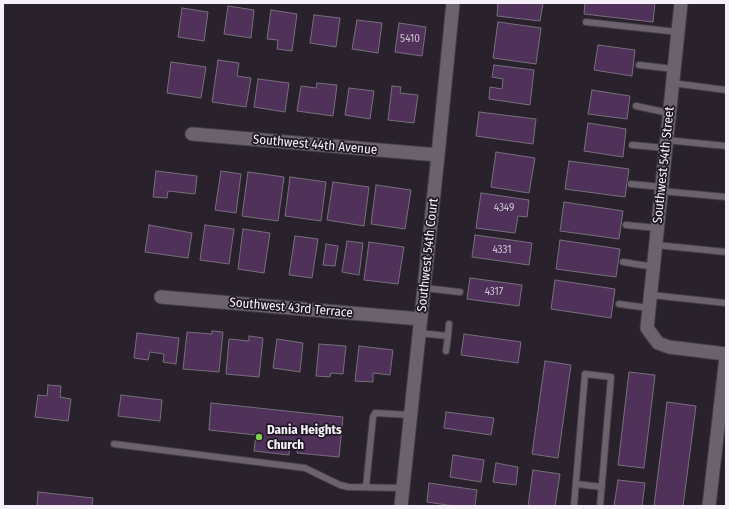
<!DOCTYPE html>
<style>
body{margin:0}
#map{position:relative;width:729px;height:509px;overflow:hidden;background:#29222c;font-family:"Fira Sans Condensed",sans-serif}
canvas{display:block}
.frame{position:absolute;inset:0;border:4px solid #f6f1f8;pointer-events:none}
</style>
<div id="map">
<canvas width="729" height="509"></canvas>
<div class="frame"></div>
</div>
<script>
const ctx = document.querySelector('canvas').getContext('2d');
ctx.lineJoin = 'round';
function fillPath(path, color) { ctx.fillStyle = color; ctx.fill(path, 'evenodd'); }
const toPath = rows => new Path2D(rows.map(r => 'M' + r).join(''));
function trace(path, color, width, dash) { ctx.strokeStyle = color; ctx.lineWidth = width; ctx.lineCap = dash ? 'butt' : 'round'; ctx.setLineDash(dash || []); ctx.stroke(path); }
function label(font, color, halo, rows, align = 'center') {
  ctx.font = font + ' "Fira Sans Condensed",sans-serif'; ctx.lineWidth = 3.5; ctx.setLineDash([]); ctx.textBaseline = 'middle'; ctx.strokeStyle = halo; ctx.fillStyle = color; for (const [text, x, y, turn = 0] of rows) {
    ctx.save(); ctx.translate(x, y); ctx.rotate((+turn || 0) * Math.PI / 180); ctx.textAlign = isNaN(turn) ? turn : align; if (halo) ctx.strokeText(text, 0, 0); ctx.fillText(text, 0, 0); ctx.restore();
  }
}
const building = toPath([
 [498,3,543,3,540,21,497,16,498,3],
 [585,3,655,3,653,22,584,14,585,3],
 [228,6,254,10,251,38,224,34,228,6],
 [182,8,208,12,204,41,178,37,182,8],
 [271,10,297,14,292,51,277,49,278,40,267,39,271,10],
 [314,15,340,18,336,47,310,43,314,15],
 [357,20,382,23,378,53,352,49,357,20],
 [498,22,541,28,536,64,493,58,498,22],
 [399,23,426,27,422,56,395,52,399,23],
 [598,45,635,50,632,76,594,70,598,45],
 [218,60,239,63,237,76,251,78,246,107,212,102,218,60],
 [171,62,206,67,201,98,167,93,171,62],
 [494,65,534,70,530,105,489,99,490,87,502,89,503,79,492,77,494,65],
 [258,79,289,83,285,112,254,107,258,79],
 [317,83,337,85,333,116,297,111,301,86,316,88,317,83],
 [392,86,401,87,400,93,418,95,414,123,388,120,392,86],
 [349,88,374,91,370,119,345,115,349,88],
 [592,90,630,96,627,119,588,114,592,90],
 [479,112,536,119,533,144,476,136,479,112],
 [588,123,626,129,623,157,584,151,588,123],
 [496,152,535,158,529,193,491,187,496,152],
 [569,161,629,169,625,197,565,189,569,161],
 [156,171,197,176,195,194,168,191,167,198,153,197,156,171],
 [221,171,241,174,236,213,215,210,221,171],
 [248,172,284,177,278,221,242,216,248,172],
 [290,177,326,182,321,221,285,216,290,177],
 [333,182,369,187,364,226,327,220,333,182],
 [376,185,411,190,405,229,371,224,376,185],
 [481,193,529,200,527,217,518,216,515,233,476,228,481,193],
 [564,202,623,211,619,239,560,231,564,202],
 [149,225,192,233,188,258,145,252,149,225],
 [205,225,234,229,229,264,200,260,205,225],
 [243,229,270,233,264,273,238,269,243,229],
 [475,235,532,243,529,265,472,257,475,235],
 [295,236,318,239,312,278,289,275,295,236],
 [560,240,620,249,616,277,556,269,560,240],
 [347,241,363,243,359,275,342,272,347,241],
 [369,242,404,247,398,284,364,280,369,242],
 [326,244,338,246,335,266,323,265,326,244],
 [470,278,522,285,519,306,467,299,470,278],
 [555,280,615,289,611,318,551,309,555,280],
 [212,331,223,332,219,372,183,369,187,332,212,334,212,331],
 [137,333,179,338,176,364,163,362,164,354,150,352,148,360,134,358,137,333],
 [464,334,521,342,518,363,461,355,464,334],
 [249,336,263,338,259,377,226,374,229,339,249,341,249,336],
 [277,339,303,343,300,372,273,368,277,339],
 [319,344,346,346,343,374,331,373,330,377,316,376,319,344],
 [359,346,393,350,390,375,373,373,373,382,355,381,359,346],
 [545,361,571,365,558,458,532,454,545,361],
 [629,372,655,375,644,468,618,465,629,372],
 [48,385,61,386,60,397,71,399,68,421,35,417,38,395,47,396,48,385],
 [121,395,162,400,160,421,118,416,121,395],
 [667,402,696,406,683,506,654,506,667,402],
 [211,403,343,417,339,457,297,453,298,441,290,440,289,455,254,451,256,435,209,430,211,403],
 [446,412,494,418,491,435,444,428,446,412],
 [453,455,484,460,481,482,450,477,453,455],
 [496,463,518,467,516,485,493,482,496,463],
 [533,470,560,474,555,506,528,506,533,470],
 [618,480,645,483,642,506,614,506,618,480],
 [429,483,477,490,475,506,454,506,427,502,429,483],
 [38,492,93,498,92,506,37,506,38,492]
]);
const service = toPath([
 [586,22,678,32],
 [639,65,674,69],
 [672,83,726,90],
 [636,106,669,113],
 [666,140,726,146],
 [632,145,666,148],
 [631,184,662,187],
 [661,191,726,197],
 [626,225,657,228],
 [656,245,726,252],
 [623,262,654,267],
 [424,288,460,292],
 [651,295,726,303],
 [619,304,649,308],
 [419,333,448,336,446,351],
 [448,336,449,324],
 [114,444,305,468,340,485,348,487,402,488],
 [576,484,602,487],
 [366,487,373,417,375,413,410,415],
 [574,506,585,374,611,377,600,506]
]);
const minor = toPath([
 [681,3,647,328,658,343,669,347,726,354],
 [192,134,438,155],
 [161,297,421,319],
 [401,506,438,155,453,3],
 [709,506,726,357]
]);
const markers = [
 [259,437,4,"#7fd052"]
];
const numberNames = [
 ["5410",410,39],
 ["4349",504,208],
 ["4331",502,250],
 ["4317",494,292]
];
const streetNames = [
 ["Southwest 44th Avenue",315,145,5],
 ["Southwest 54th Street",664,165,-84],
 ["Southwest 54th Court",428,255,-84],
 ["Southwest 43rd Terrace",291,308,5]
];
const poiNames = [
 ["Dania Heights",267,430],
 ["Church",267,445]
];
fillPath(building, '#4f315a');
trace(building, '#776f7b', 1);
trace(service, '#443e46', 8);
trace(minor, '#443e46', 15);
trace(service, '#6b626e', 6);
trace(minor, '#6b626e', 13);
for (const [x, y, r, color] of markers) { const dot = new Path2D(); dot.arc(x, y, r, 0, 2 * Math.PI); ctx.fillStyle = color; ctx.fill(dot); trace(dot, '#1f1822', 1.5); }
label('11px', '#ccc1d0', null, numberNames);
label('13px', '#f6f1f8', '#1f1822', streetNames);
label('bold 13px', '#f6f1f8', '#1f1822', poiNames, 'left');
</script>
